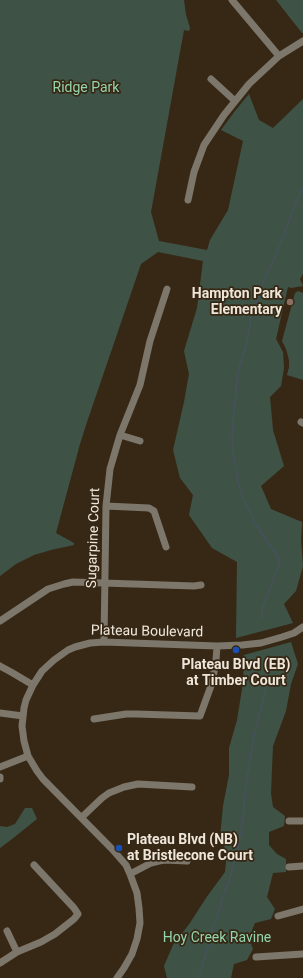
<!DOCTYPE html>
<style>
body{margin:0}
canvas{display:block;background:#362815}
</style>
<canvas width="303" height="978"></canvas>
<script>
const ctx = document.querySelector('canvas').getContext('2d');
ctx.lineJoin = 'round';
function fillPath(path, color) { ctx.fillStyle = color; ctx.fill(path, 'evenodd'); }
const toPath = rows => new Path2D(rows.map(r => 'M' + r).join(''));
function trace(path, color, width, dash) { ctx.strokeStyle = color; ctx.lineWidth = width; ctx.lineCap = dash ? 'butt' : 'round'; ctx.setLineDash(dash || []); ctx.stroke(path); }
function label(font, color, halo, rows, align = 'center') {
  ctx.font = font + ' Roboto,sans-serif'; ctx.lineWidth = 3.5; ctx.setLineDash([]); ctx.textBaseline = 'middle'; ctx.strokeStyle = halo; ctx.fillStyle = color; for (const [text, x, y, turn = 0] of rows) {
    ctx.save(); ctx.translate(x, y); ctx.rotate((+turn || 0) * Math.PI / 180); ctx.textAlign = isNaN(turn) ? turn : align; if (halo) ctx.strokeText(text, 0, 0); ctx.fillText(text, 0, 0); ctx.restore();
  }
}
const green = toPath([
 [0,0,184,0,186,15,190,28,189,31,184,30,151,212,159,241,207,250,210,240,228,210,243,141,221,130,235,111,249,94,259,120,273,128,303,99,303,274,300,279,303,286,291,288,288,287,276,339,283,352,284,368,281,386,270,397,273,430,284,466,261,486,271,509,302,522,301,541,303,566,296,591,284,604,293,623,236,638,237,562,212,548,189,515,193,495,180,478,173,450,184,402,189,374,184,351,197,308,203,261,158,252,141,264,87,422,80,444,56,533,74,543,74,545,51,550,34,555,16,564,0,576],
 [276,0,303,0,303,33,302,33],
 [298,291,303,293,303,380,287,375,289,367,289,360,286,349,282,341,295,293],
 [291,642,298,664,291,684,286,711,273,746,272,768,271,794,273,807,285,816,284,826,269,832,269,845,277,854,286,859,286,872,273,873,267,897,275,909,271,919,255,923,249,938,253,949,247,960,234,964,231,978,167,978,164,966,173,945,190,923,206,898,225,872,227,853,220,837,223,806,229,775,229,748,237,720,243,683,244,655],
 [25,808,32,808,37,819,12,839,0,848,0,826,7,827,15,824]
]);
const stream = toPath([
 [262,618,262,610,278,567,279,562,278,556,255,524,241,493,237,478,233,452,232,441,233,419,236,394,237,377,241,361,246,345,251,318,262,285,280,245,296,202,303,188],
 [199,978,208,946,214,924,220,908,222,899,230,878,238,848,244,810,244,799,247,778,254,736,271,667]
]);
const minor = toPath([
 [232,0,279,56],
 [211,79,235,101],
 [188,200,194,172,204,145,224,115,249,84,279,56,303,41],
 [301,422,303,423],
 [120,435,140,441],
 [106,506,149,508,154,511,166,547],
 [0,621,48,589,64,584,73,582,194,586,201,585],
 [104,642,106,506,110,469,120,435,140,385,150,341,167,289],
 [0,666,11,672,33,685],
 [0,713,23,716],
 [94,719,126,714,136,714,200,716,212,683,214,672,216,660,217,646],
 [0,767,28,756],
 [0,777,0,779],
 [82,817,102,798,109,793,124,787,138,784,192,787],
 [289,821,303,821],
 [289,867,303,866],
 [130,874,151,863,159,861,165,860,187,861],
 [278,916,303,909],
 [7,931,17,952],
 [256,957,303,954],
 [0,963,17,952,41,942,55,934,74,919,78,914,74,908,34,865],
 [117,978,124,968,132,954,137,939,140,923,139,908,137,893,130,874,126,865,112,849,43,779,37,771,28,756,24,741,22,726,24,708,26,700,33,685,42,671,54,660,68,650,75,647,90,643,104,642,217,646,242,645,261,643,282,637,294,633,303,627]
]);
const markers = [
 [290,302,4,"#8d6e63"],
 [236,650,4,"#1a4fb4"],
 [119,848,4,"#1a4fb4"]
];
const parkNames = [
 ["Ridge Park",86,88],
 ["Hoy Creek Ravine",217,938]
];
const poiNames = [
 ["Hampton Park",282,294],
 ["Elementary",282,310],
 ["Plateau Blvd (EB)",236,665,"center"],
 ["at Timber Court",236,681,"center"],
 ["Plateau Blvd (NB)",127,840,"left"],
 ["at Bristlecone Court",127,856,"left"]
];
const streetNames = [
 ["Sugarpine Court",94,538,-88],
 ["Plateau Boulevard",147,632,1]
];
fillPath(green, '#3e5346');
trace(stream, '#48505d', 1.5);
trace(minor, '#7c766b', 7);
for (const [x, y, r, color] of markers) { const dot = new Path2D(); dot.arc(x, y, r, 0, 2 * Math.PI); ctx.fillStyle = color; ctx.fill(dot); trace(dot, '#362815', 1.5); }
label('14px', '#94d5ad', '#362815', parkNames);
label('bold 14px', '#efe6da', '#362815', poiNames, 'right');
label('14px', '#efe6da', '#362815', streetNames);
</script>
